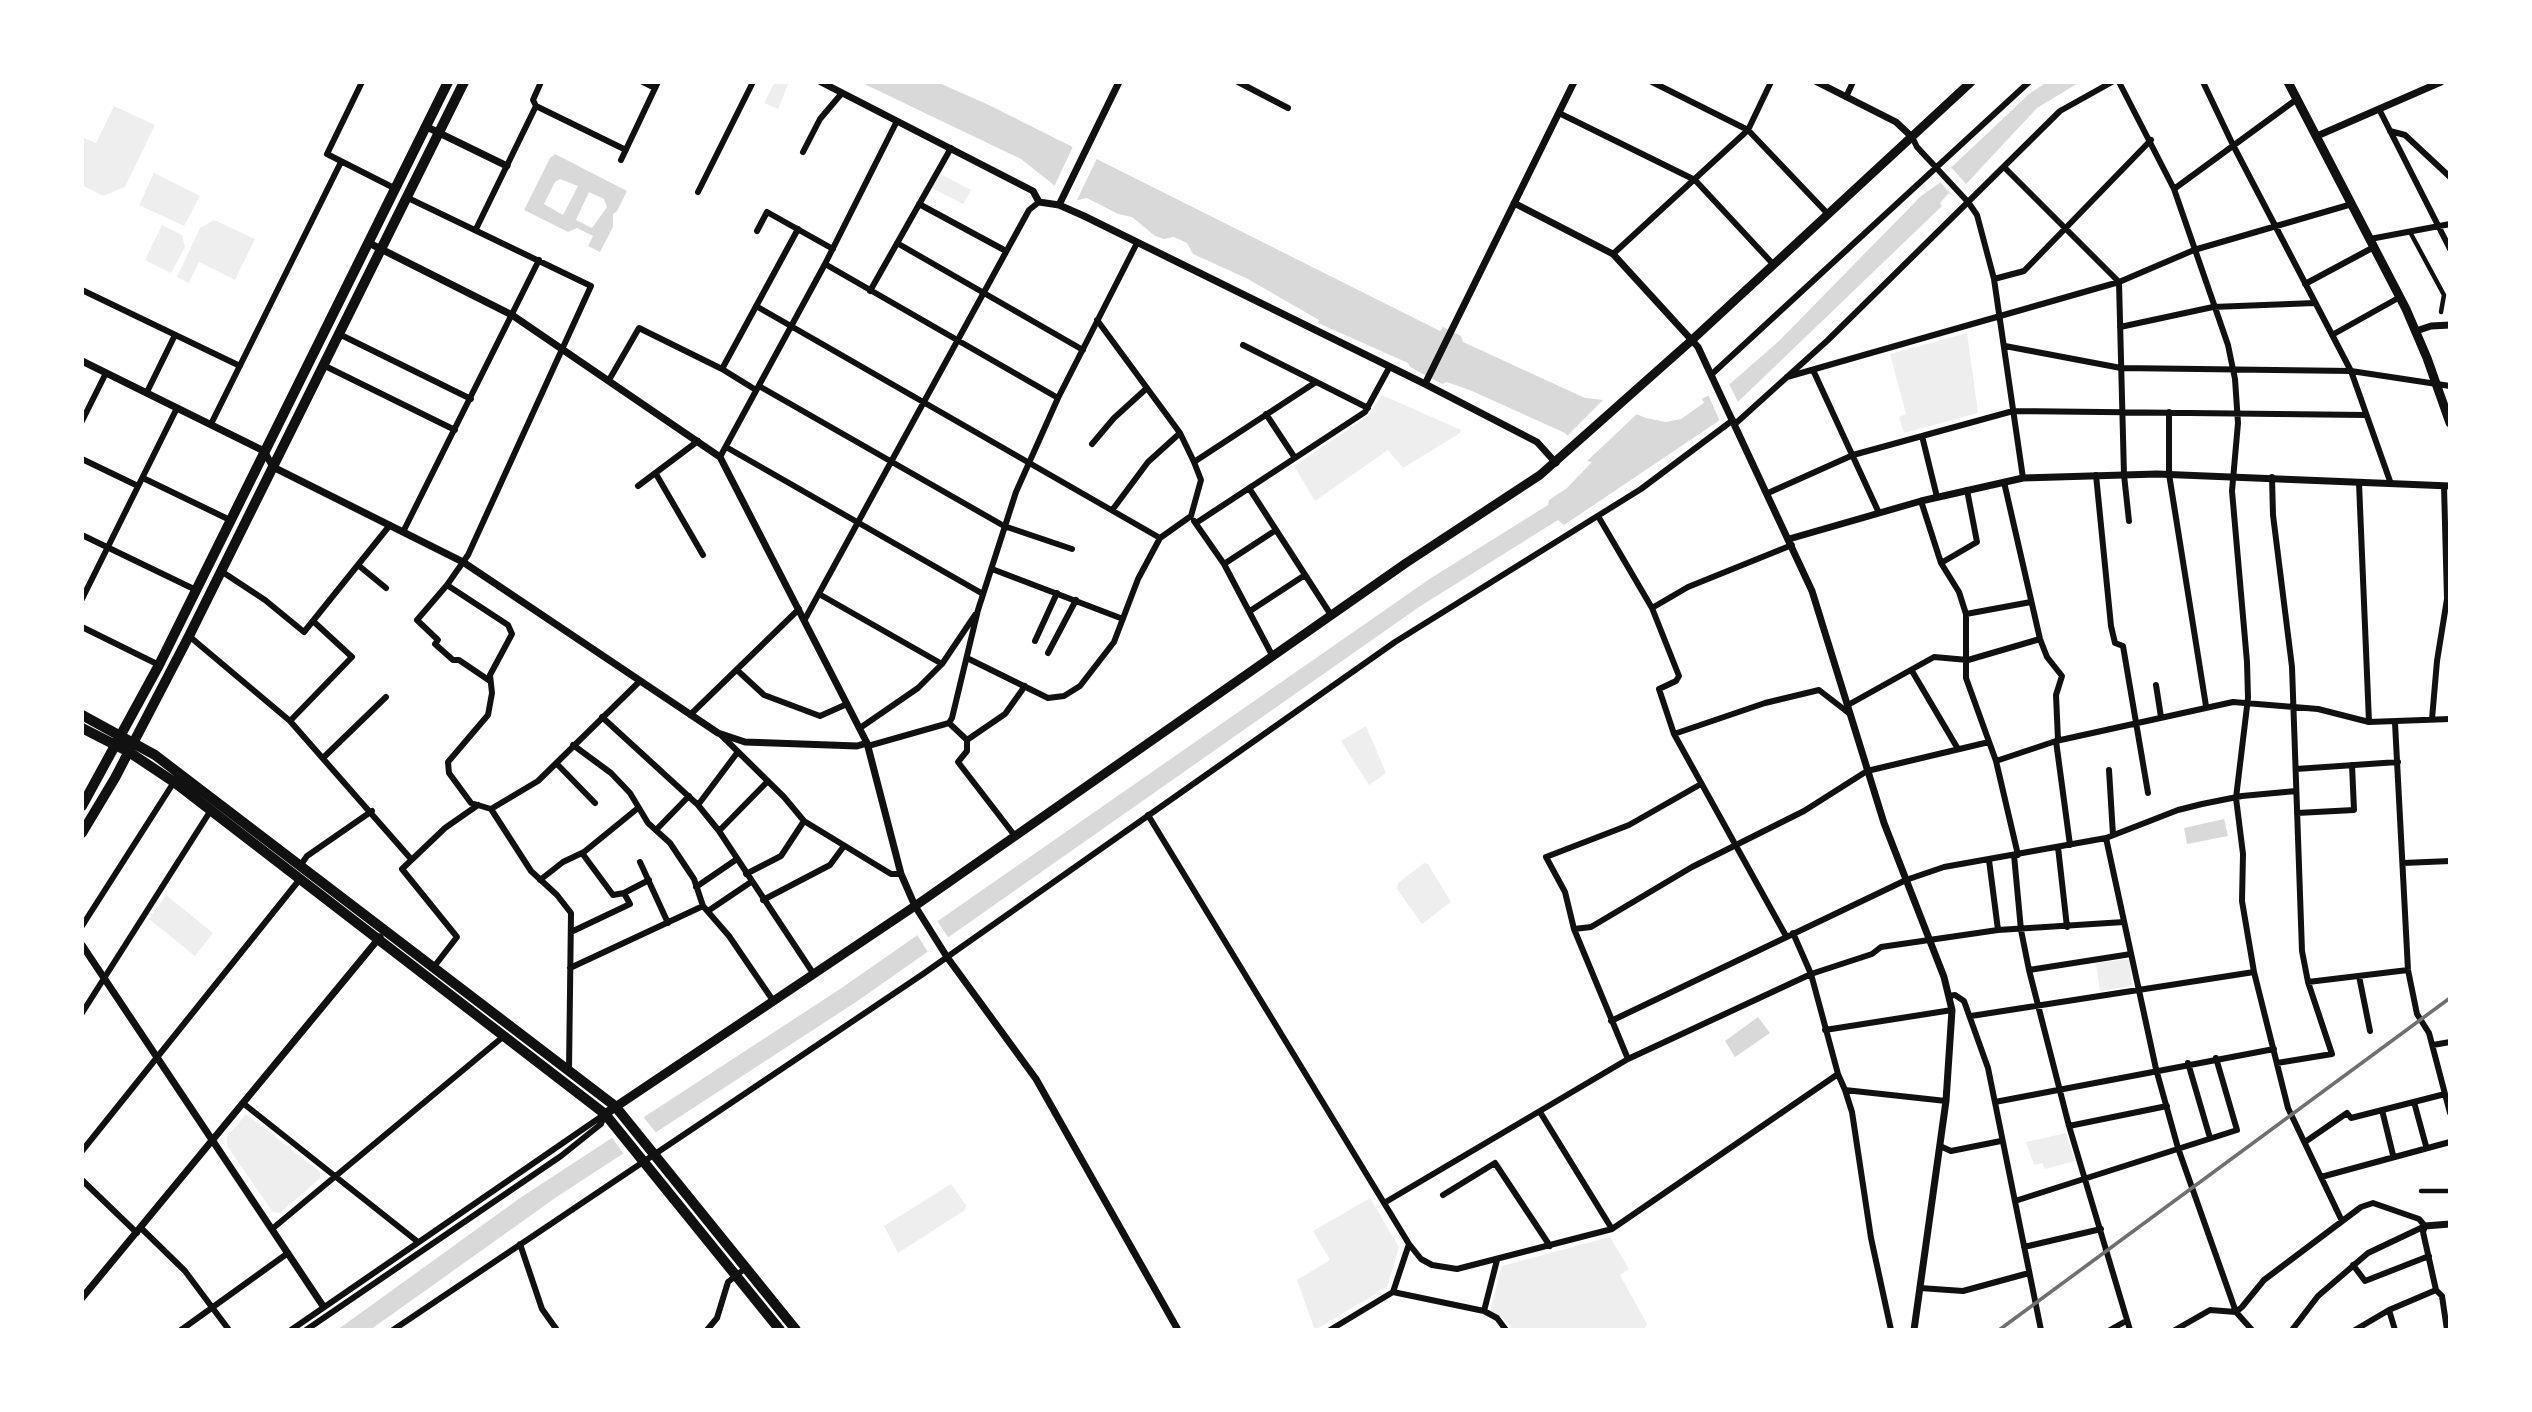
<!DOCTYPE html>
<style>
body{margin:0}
#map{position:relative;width:2532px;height:1412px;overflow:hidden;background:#fff;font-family:"Titillium Web",sans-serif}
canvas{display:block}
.frame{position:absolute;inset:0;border:84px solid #fff;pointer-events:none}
</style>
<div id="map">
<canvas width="2532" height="1412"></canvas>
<div class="frame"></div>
</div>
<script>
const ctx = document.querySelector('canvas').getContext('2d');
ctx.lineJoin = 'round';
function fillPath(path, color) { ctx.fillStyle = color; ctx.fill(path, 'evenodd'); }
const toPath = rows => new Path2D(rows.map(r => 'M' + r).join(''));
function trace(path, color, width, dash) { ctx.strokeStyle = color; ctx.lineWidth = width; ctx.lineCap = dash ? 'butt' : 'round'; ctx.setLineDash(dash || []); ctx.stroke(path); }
const green = toPath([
 [775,82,789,82,778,109,764,103],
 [114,106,155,125,125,187,103,196,82,185,82,137,96,143],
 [154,173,200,196,184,226,139,205],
 [940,174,971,190,963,204,932,188],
 [214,220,255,239,235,280,199,262,189,283,177,277,200,228],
 [162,225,182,235,185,247,171,273,145,260],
 [1967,333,1978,413,1904,433,1899,417,1906,414,1890,354],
 [1382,395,1461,430,1460,433,1403,468,1388,450,1315,501,1294,466,1368,416],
 [1366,726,1386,773,1369,785,1341,741],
 [1424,863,1428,864,1451,902,1422,924,1397,889,1398,883],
 [166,895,213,933,195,956,149,919],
 [2129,959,2133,986,2100,991,2096,963],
 [246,1114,320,1172,320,1178,280,1213,273,1212,227,1146,227,1137],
 [2066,1133,2075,1161,2045,1169,2042,1163,2034,1165,2026,1142],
 [951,1184,966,1205,965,1210,898,1253,884,1226],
 [1370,1198,1399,1247,1387,1287,1315,1330,1297,1280,1330,1260,1313,1231],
 [1610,1237,1629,1269,1620,1275,1647,1324,1643,1330,1512,1330,1508,1322,1490,1311,1502,1266]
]);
const water = toPath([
 [860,82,937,82,991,106,1440,331,1443,327,1461,336,1463,342,1585,398,1603,400,1646,418,1666,422,1681,419,1704,403,1702,399,1731,383,1779,341,1921,196,1941,182,1939,179,2029,94,2047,82,2080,82,2037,108,1967,183,1954,197,1949,193,1940,203,1942,206,1717,422,1564,525,1558,520,1419,607,856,1002,558,1196,370,1330,337,1330,520,1198,840,989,1431,578,1548,505,1549,500,1567,488,1592,462,1587,461,1565,433,1472,391,1447,382,1442,384,1410,367,1408,363,1318,323,1319,320,1246,278,1193,254,1187,243,1174,237,1164,239,1155,236,1132,217,1118,214,1087,198,1074,201,1021,159],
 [555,154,627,191,617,211,613,214,613,227,600,252,588,246,593,236,577,228,568,232,524,210,550,158],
 [560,179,578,186,563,215,544,204,555,182],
 [589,192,604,199,607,207,592,228,576,220],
 [2224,819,2228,836,2187,844,2184,828],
 [1758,1017,1770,1033,1735,1057,1725,1041]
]);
const pier = toPath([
 [1076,140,1100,152,1075,204,1053,189],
 [1950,166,1969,187,1956,199,1937,179],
 [1727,380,1740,406,1721,424,1707,392],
 [1606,397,1638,413,1585,463,1565,438],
 [936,919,950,940,929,954,916,933],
 [641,1114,658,1135,626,1157,610,1135]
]);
const pedestrian = toPath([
 [2410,232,2444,295,2441,312],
 [2421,1191,2450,1191]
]);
const minor = toPath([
 [362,82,327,154,396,189],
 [643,82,655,88],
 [1238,82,1288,108],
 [1652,82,1748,130,1827,213],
 [2119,82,2174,189,2228,345,2235,379,2238,423,2232,491,2247,662,2248,698,2236,798,2243,854,2242,901,2254,972,2288,1108,2342,1221],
 [2203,82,2233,145,2351,371,2391,484],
 [1846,97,1853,82],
 [536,106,533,100,541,82],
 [2379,109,2450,249],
 [1559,113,1695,180,1773,264],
 [2390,131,2405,135,2450,177],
 [803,152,820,119,842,93],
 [621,160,658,82],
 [2004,167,2119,282,2124,475,2129,521],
 [2174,189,2297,99],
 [698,192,753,82],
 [406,197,591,286,468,555,447,585,417,620,438,640,435,644,453,660,459,660,490,681],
 [919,204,1006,251],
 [476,229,536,106,626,150],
 [757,231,767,212,833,249],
 [2370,239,2450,224],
 [897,243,1083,350],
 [1613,254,1748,130,1771,82],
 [825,264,1058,398],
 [1994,279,2024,271,2151,140],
 [2305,284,2374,247],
 [82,290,240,366],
 [870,291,951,148],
 [756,306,1160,538],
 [2120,327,2213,307,2315,303],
 [339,334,471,399],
 [2332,335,2400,297],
 [1243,345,1368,408],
 [2005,346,2121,368,2351,371,2450,386],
 [323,365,455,430],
 [722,369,756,390],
 [1813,370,1879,513],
 [1712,374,2029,82],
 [1787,377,2119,282,2194,250,2352,204],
 [609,380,639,328,722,369,798,229],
 [759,386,1004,526,1072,549],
 [147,392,175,335],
 [2169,412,2169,474,2206,706],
 [1266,414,1295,458],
 [82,421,106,373],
 [211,424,341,162],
 [1735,424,1828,340,1968,202,1917,147,1912,137],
 [1922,436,1937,497],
 [1092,444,1114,418,1147,388],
 [726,447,983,594],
 [720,457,825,264,897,121],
 [82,459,138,486],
 [1194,462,1316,382],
 [656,474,703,555],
 [2096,475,2111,626,2115,643,2123,646,2148,793],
 [2272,477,2273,515,2292,667,2302,951,2308,982,2332,1054,2277,1063],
 [143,478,230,520],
 [2023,478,1994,279,1977,215,1968,202,2060,111,2112,82],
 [2004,482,2040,639,2047,657,2062,676,2056,695,2058,740],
 [2359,483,2369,722],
 [638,486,698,441],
 [1249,488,1331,615],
 [1768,493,1853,455,2013,411,2366,415],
 [1921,501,1941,563,1959,592,1966,614,1966,678,1996,761,2018,855],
 [1113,509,1148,462,1180,433],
 [1598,516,1652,608,1679,676,1676,681,1659,689,1674,734,1786,936],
 [1194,521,1224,564,1272,655],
 [1196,523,1365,412,1389,368],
 [403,532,539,260],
 [82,535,196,590],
 [1941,563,1977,542,1967,490],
 [1224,564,1276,530],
 [358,565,386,588],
 [992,569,1123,619],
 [221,571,265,600,304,632,390,525],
 [447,585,508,625,512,634,490,675,492,693,488,715,448,762,449,773,471,803,491,809,538,781,640,681],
 [819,594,942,664],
 [82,599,177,408],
 [1652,608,1688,587,1792,545],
 [1250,611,1305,575],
 [1966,614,2031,602],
 [805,619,1029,210,1039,202],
 [82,627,159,665],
 [189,636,290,721,411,859],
 [1035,641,1057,593],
 [1048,653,1076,600],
 [969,659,1048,698,1064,696,1080,686,1114,642,1138,579,1160,538,1191,516,1201,480,1194,462,1180,433,1097,320],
 [737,670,764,695,820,716,847,704],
 [1912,671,1958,749],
 [2156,685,2161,717],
 [1848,705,1934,657,1968,660,2040,639],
 [690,715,799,609],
 [602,717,698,805,719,831,813,973],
 [2432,719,2437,661,2447,599,2444,486],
 [290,721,352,657,313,621],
 [949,723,967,740,1005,714,1025,686],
 [2395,723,2408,970,2417,1014,2429,1033,2450,1113],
 [860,728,918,688,942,664,975,615],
 [720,734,784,797,804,821,891,874,901,874],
 [1674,734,1765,703,1819,690,1850,714],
 [967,740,967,751,958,762,1015,836],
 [2056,741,2070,845],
 [573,745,611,773,630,793,648,823,670,843,694,879,703,906,729,936,772,999],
 [868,746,949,723,952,718,978,610,1016,492,1058,398,1137,243],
 [324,757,386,697],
 [1996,761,2056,741,2233,702,2318,709,2369,722,2450,719],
 [557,764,595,803],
 [2296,769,2398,762],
 [2109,770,2113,835],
 [698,805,737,753],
 [491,809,531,871,557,895,571,913,569,1070],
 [2297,813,2354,810,2352,765],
 [1148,815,1409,1244,1393,1292,1330,1330],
 [656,830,689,796],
 [719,831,768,781],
 [2106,838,2156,1069,2178,1148,2236,1312,2252,1330],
 [2058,847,2067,927],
 [582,853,613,895,624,893],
 [2014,855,2021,930,2029,970,2069,1126,2130,1330],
 [1989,860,1998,930],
 [640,862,668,923],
 [2403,863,2450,861],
 [300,866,307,856,372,811],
 [746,874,781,856,804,821],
 [540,880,563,862,584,852,638,808],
 [696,887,737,859],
 [763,900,830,865,844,846],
 [708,911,751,882],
 [82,926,174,782],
 [1574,929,1591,927,1692,867,1804,811,1867,771,1989,742],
 [571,932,630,904,624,893,649,880],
 [1793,933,1811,974,1838,1074],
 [433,968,457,937,402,869,445,828,478,805],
 [570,968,703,906],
 [2029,970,2131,954],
 [2359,976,2370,1031],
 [2308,982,2408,970],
 [1949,996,1955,995,1964,1001,1988,1068,2041,1330],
 [82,1013,211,810],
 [1971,1016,2254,972],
 [1611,1021,1906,880,1944,867,2106,838,2178,810,2202,804,2242,796,2296,791],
 [1825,1030,1952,1010],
 [2433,1045,2450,1042],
 [1628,1059,1574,929,1565,892,1546,857,1629,825,1701,784],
 [2188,1063,2210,1138],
 [1845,1090,1852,1112,1871,1238,1891,1330],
 [1995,1102,2274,1049],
 [2414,1102,2426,1146],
 [244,1104,418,1242],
 [2382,1110,2393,1155],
 [1540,1112,1612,1229],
 [2069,1126,2167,1106],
 [2305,1142,2347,1113,2351,1118,2445,1094],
 [1940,1146,1951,1151,2001,1141],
 [82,1151,300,879],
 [2321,1177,2450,1142],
 [82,1180,137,1233],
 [1443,1195,1495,1163,1550,1246],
 [2015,1201,2237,1130,2216,1058],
 [1384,1203,1628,1059,1811,974,1872,954,1881,947,1998,930,2124,922],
 [141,1228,185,1271,229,1330],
 [272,1229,504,1036],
 [520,1244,542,1309,557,1330],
 [1409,1244,1421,1259,1432,1265,1457,1269,1612,1229,1838,1074,1845,1090,1946,1101],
 [2024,1247,2101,1229],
 [2353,1265,2365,1281,2429,1256],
 [1920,1288,1963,1291,2029,1273],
 [1393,1292,1484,1311,1497,1318,1506,1330],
 [2389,1310,2395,1330],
 [1484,1311,1497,1260],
 [181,1330,288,1253],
 [291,1330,605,1114],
 [306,1330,561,1156,601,1124,604,1116],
 [393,1330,923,974,1395,642,1641,489,1733,420],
 [707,1330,717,1318,728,1282,747,1267],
 [2110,1330,2126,1321],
 [2175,1330,2210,1310,2236,1312,2242,1307,2264,1280,2361,1207,2373,1203,2419,1219,2425,1226,2423,1232,2436,1290,2442,1296,2447,1330],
 [2292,1330,2318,1296,2368,1253,2425,1226],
 [2355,1330,2389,1310,2436,1290]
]);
const tertiary = toPath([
 [821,82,1033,191,1039,202,1059,205,1084,216,1425,384,1537,442,1556,463],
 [1817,82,1896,122,1912,137],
 [427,127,507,166],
 [2317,136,2441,82],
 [1514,203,1613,254,1698,347,1812,591,1884,823,1944,977,1952,1010,1946,1101,1914,1330],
 [1059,205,1119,82],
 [369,243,512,315,720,457,867,743,901,874,915,906,947,957,1036,1079,1178,1330],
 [2416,331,2431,326,2450,325],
 [82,361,264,451,273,467,463,562,718,733,745,742,857,746,867,743],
 [1425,384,1574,82],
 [1789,539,1921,501,2023,478,2157,474,2450,486],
 [82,945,323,1306],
 [2425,1226,2450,1224],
 [82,1298,380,937]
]);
const secondary = toPath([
 [2288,82,2406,309,2427,358,2450,423],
 [605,1114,915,906,1406,563,1540,475,1692,340,1971,82]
]);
const primary = toPath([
 [82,715,155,755,615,1106,796,1330],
 [82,728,129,752,174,782,605,1114,780,1330],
 [82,806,159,665,448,82],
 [82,833,115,778,189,636,464,82]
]);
const rail = toPath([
 [1999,1330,2450,998]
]);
fillPath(green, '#eee');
fillPath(water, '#d9d9d9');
fillPath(pier, '#fff');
trace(pedestrian, '#111', 4.5);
trace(minor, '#111', 6);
trace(tertiary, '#111', 7);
trace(secondary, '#111', 9);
trace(primary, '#111', 10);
trace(rail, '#707070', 3.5);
</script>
